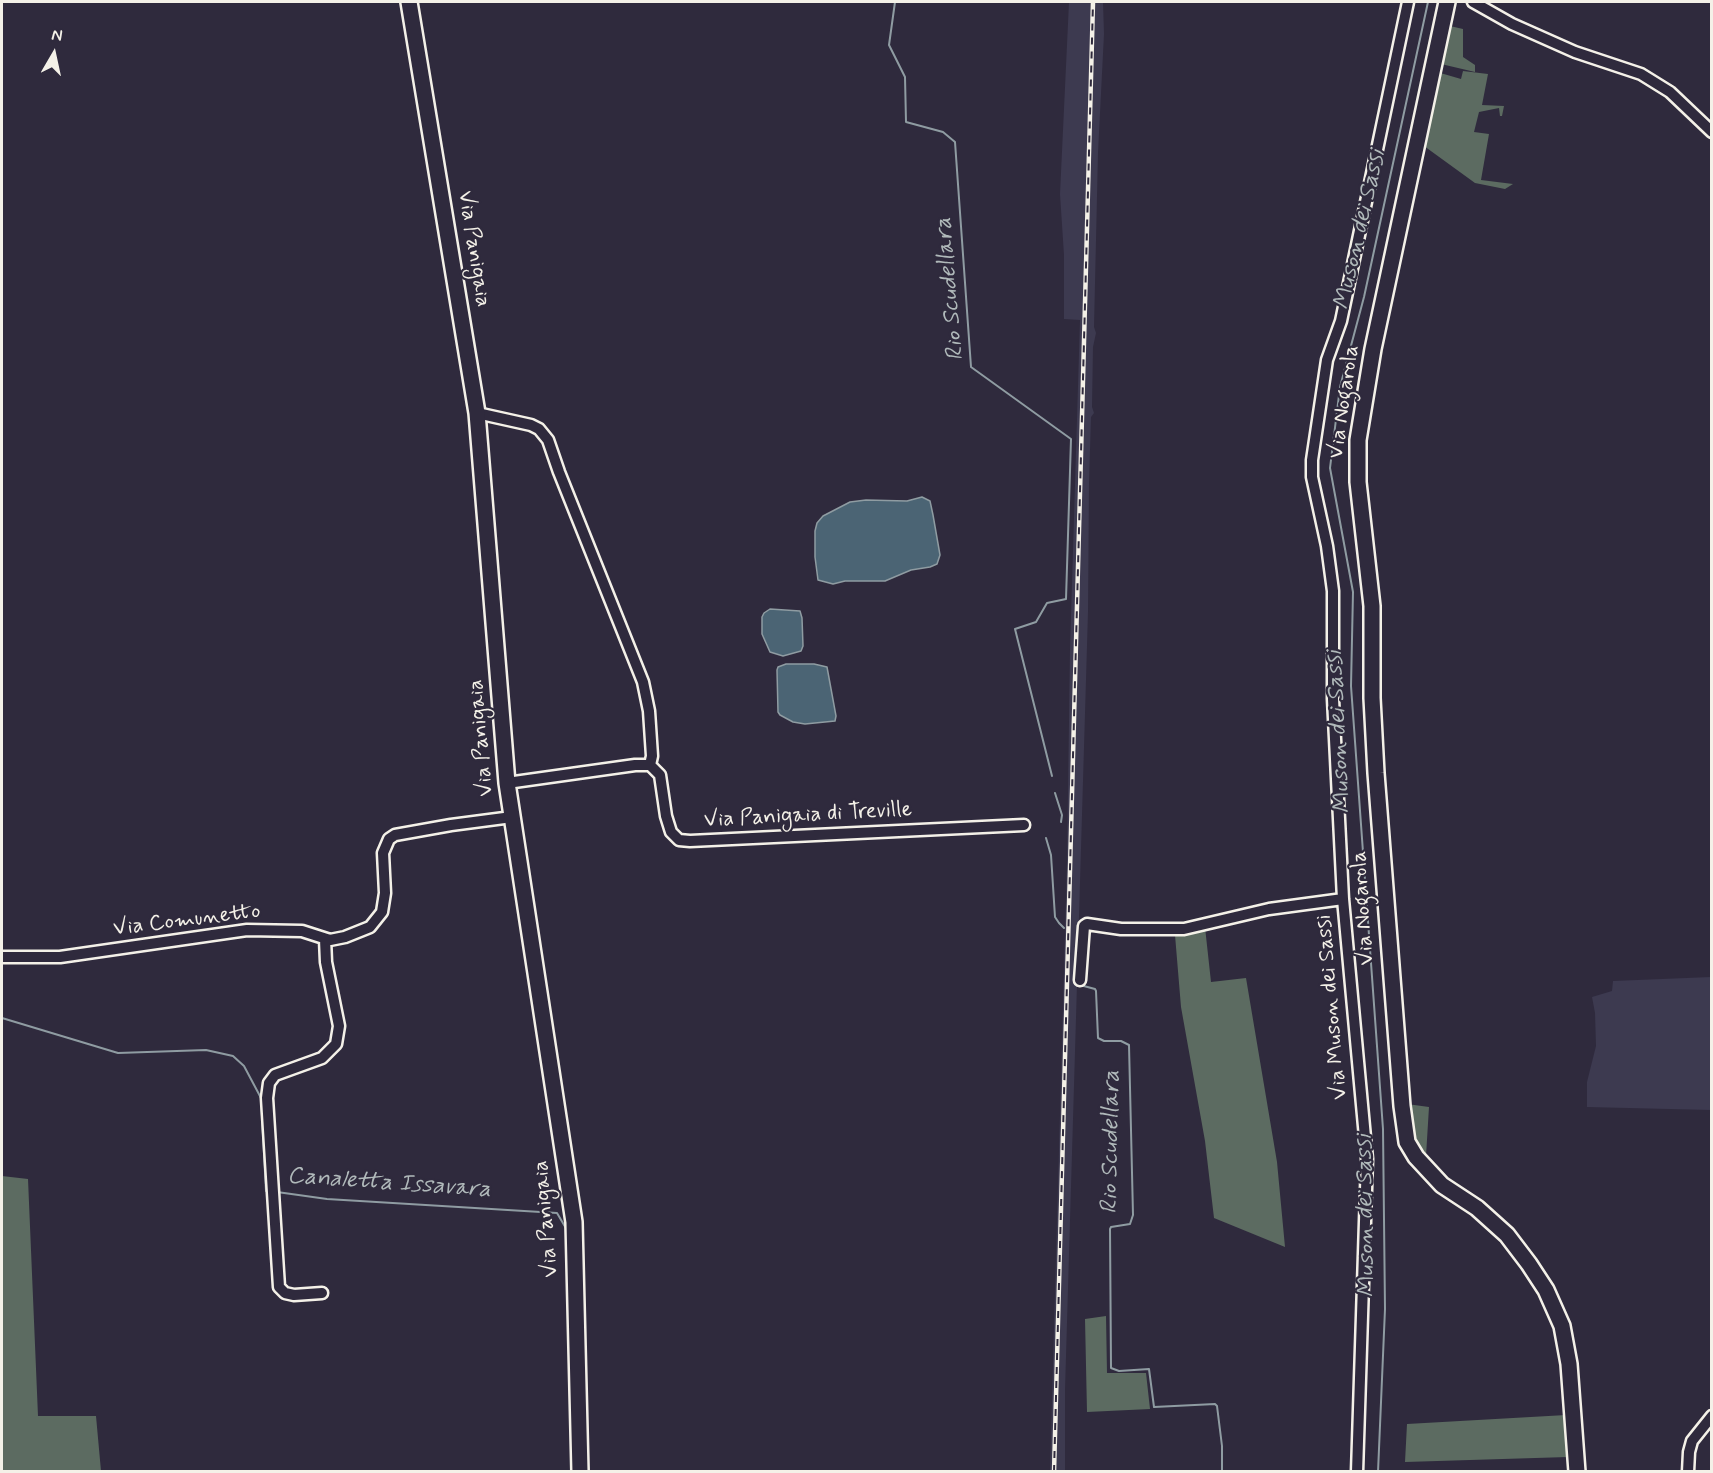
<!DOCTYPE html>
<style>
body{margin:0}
#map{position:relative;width:1713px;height:1473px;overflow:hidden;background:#2f2a3d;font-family:Mynerve,sans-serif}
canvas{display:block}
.frame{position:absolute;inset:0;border:3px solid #f4f1e8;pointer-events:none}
.north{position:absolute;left:24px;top:24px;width:60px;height:60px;-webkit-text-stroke:4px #2f2a3d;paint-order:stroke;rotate:9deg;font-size:16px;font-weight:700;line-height:24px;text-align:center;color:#f4f1e8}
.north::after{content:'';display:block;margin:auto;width:21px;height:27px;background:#f4f1e8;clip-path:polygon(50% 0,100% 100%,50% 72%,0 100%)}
</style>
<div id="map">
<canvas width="1713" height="1473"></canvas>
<div class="frame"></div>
<div class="north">N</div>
</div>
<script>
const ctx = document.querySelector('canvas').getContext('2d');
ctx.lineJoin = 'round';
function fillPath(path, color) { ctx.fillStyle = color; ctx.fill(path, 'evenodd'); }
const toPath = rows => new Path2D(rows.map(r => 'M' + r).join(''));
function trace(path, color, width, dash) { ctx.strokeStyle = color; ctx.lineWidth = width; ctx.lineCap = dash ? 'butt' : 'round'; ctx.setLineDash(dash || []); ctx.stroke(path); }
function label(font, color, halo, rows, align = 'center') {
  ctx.font = font + ' Mynerve,sans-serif'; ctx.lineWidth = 4.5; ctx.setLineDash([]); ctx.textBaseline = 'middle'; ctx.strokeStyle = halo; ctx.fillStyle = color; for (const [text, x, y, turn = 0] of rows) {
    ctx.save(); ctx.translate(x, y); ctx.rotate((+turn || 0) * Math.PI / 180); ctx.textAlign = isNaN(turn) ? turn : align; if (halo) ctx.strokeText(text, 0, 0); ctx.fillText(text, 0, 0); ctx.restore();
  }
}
const built = toPath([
 [1069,2,1103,2,1104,34,1098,153,1094,327,1096,333,1093,347,1092,407,1094,413,1091,417,1089,484,1088,612,1065,1390,1065,1471,1050,1472,1067,863,1070,649,1080,320,1064,319,1064,255,1060,194],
 [1711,977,1711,1110,1587,1107,1587,1082,1596,1046,1595,1013,1592,997,1612,991,1613,981]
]);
const green = toPath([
 [1450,26,1463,29,1463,57,1475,65,1475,72,1441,64],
 [1463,71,1488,74,1482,105,1504,106,1502,116,1500,116,1499,108,1479,112,1474,132,1489,134,1481,180,1513,184,1505,189,1475,183,1424,146,1437,72,1461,79],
 [1205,927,1211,982,1246,978,1277,1162,1285,1247,1214,1218,1205,1141,1181,1007,1175,935],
 [1407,1104,1429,1107,1426,1156,1417,1142],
 [2,1176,28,1179,38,1416,96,1416,101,1471,2,1471],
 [1106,1316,1107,1373,1146,1373,1150,1409,1087,1412,1085,1319],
 [1566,1415,1568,1457,1405,1462,1407,1424]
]);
const water = toPath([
 [922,497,930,501,933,515,940,555,937,564,930,567,911,570,885,581,845,581,833,584,818,580,815,557,815,531,817,523,823,516,850,502,866,500,907,501,922,497],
 [770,609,800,611,802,618,803,646,801,651,783,656,770,652,762,634,762,617,764,613,770,609],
 [786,664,814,664,827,667,836,716,835,721,805,724,793,722,780,715,778,712,777,670,778,667,786,664]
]);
const stream = toPath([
 [895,2,889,45,905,77,906,122,943,132,955,142,971,367,1071,439,1066,599,1047,603,1036,622,1015,629,1052,776],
 [1055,793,1062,815,1061,822],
 [1046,838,1051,855,1055,917,1059,923,1064,928],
 [1080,985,1095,989,1096,991,1098,1038,1104,1041,1121,1041,1129,1045,1133,1215,1130,1224,1111,1227,1110,1229,1111,1368,1119,1371,1149,1369,1154,1407,1215,1404,1217,1406,1222,1446,1222,1472],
 [2,1018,118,1053,206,1050,233,1056,244,1066,261,1098,266,1191,268,1191],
 [277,1192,327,1199,557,1213,567,1230],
 [572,1439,572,1472],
 [1378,1472,1385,1309,1383,1129,1351,686,1353,592,1330,468,1340,387,1364,297,1428,2]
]);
const street = toPath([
 [1473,2,1512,24,1575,52,1641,74,1670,92,1712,132],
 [477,413,531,425,539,429,548,440,559,472,643,682,649,711,652,756,650,765],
 [507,783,635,765,650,765,660,775,666,816,671,832,679,840,690,841,1024,825],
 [2,957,60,957,247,930,302,931,330,940,345,937,370,927,382,912,385,893,383,853,389,839,395,835,451,825,512,817],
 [1080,980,1084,926,1087,924,1121,929,1184,929,1269,909,1343,899],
 [322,1293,294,1295,285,1293,279,1287,267,1098,269,1083,275,1075,322,1058,336,1044,339,1026,326,962,325,939],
 [1357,1472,1367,1159,1343,899,1333,699,1333,591,1327,546,1312,477,1312,460,1327,360,1341,321,1408,2],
 [1688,1472,1689,1452,1692,1441,1712,1416]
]);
const secondary = toPath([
 [409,2,477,413,507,783,574,1222,580,1472],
 [1447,2,1373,349,1358,440,1358,482,1372,606,1372,698,1376,773,1402,1106,1407,1142,1416,1157,1442,1185,1477,1208,1507,1235,1529,1264,1546,1290,1562,1326,1569,1364,1577,1472]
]);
const rail = toPath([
 [1054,1472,1093,2]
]);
const streetNames = [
 ["Via Panigaia",473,249,81],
 ["Via Nogarola",1345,402,-82],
 ["Via Panigaia",482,738,-95],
 ["Via Panigaia di Treville",808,816,-3],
 ["Via Nogarola",1364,908,-94],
 ["Via Comunetto",187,921,-7],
 ["Via Muson dei Sassi",1333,1007,-95],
 ["Via Panigaia",547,1219,-95]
];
const waterNames = [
 ["Muson dei Sassi",1361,230,-77],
 ["Rio Scudellara",951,289,-95],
 ["Muson dei Sassi",1340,732,-93],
 ["Rio Scudellara",1112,1142,-89],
 ["Canaletta Issavara",389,1184,4],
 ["Muson dei Sassi",1367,1216,-91]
];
fillPath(built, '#3d3a50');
fillPath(green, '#5c6b61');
fillPath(water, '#4b6474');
trace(water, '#8f9ca2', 1.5);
trace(stream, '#8f9ca2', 2);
trace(street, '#f4f1e8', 15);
trace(secondary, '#f4f1e8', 20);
trace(street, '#2f2a3d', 10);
trace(secondary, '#2f2a3d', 15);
trace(rail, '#f4f1e8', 4.5);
trace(rail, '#2f2a3d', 2, [7]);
label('22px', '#f4f1e8', '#2f2a3d', streetNames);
label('italic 24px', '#b0b9ba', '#2f2a3d', waterNames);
</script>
